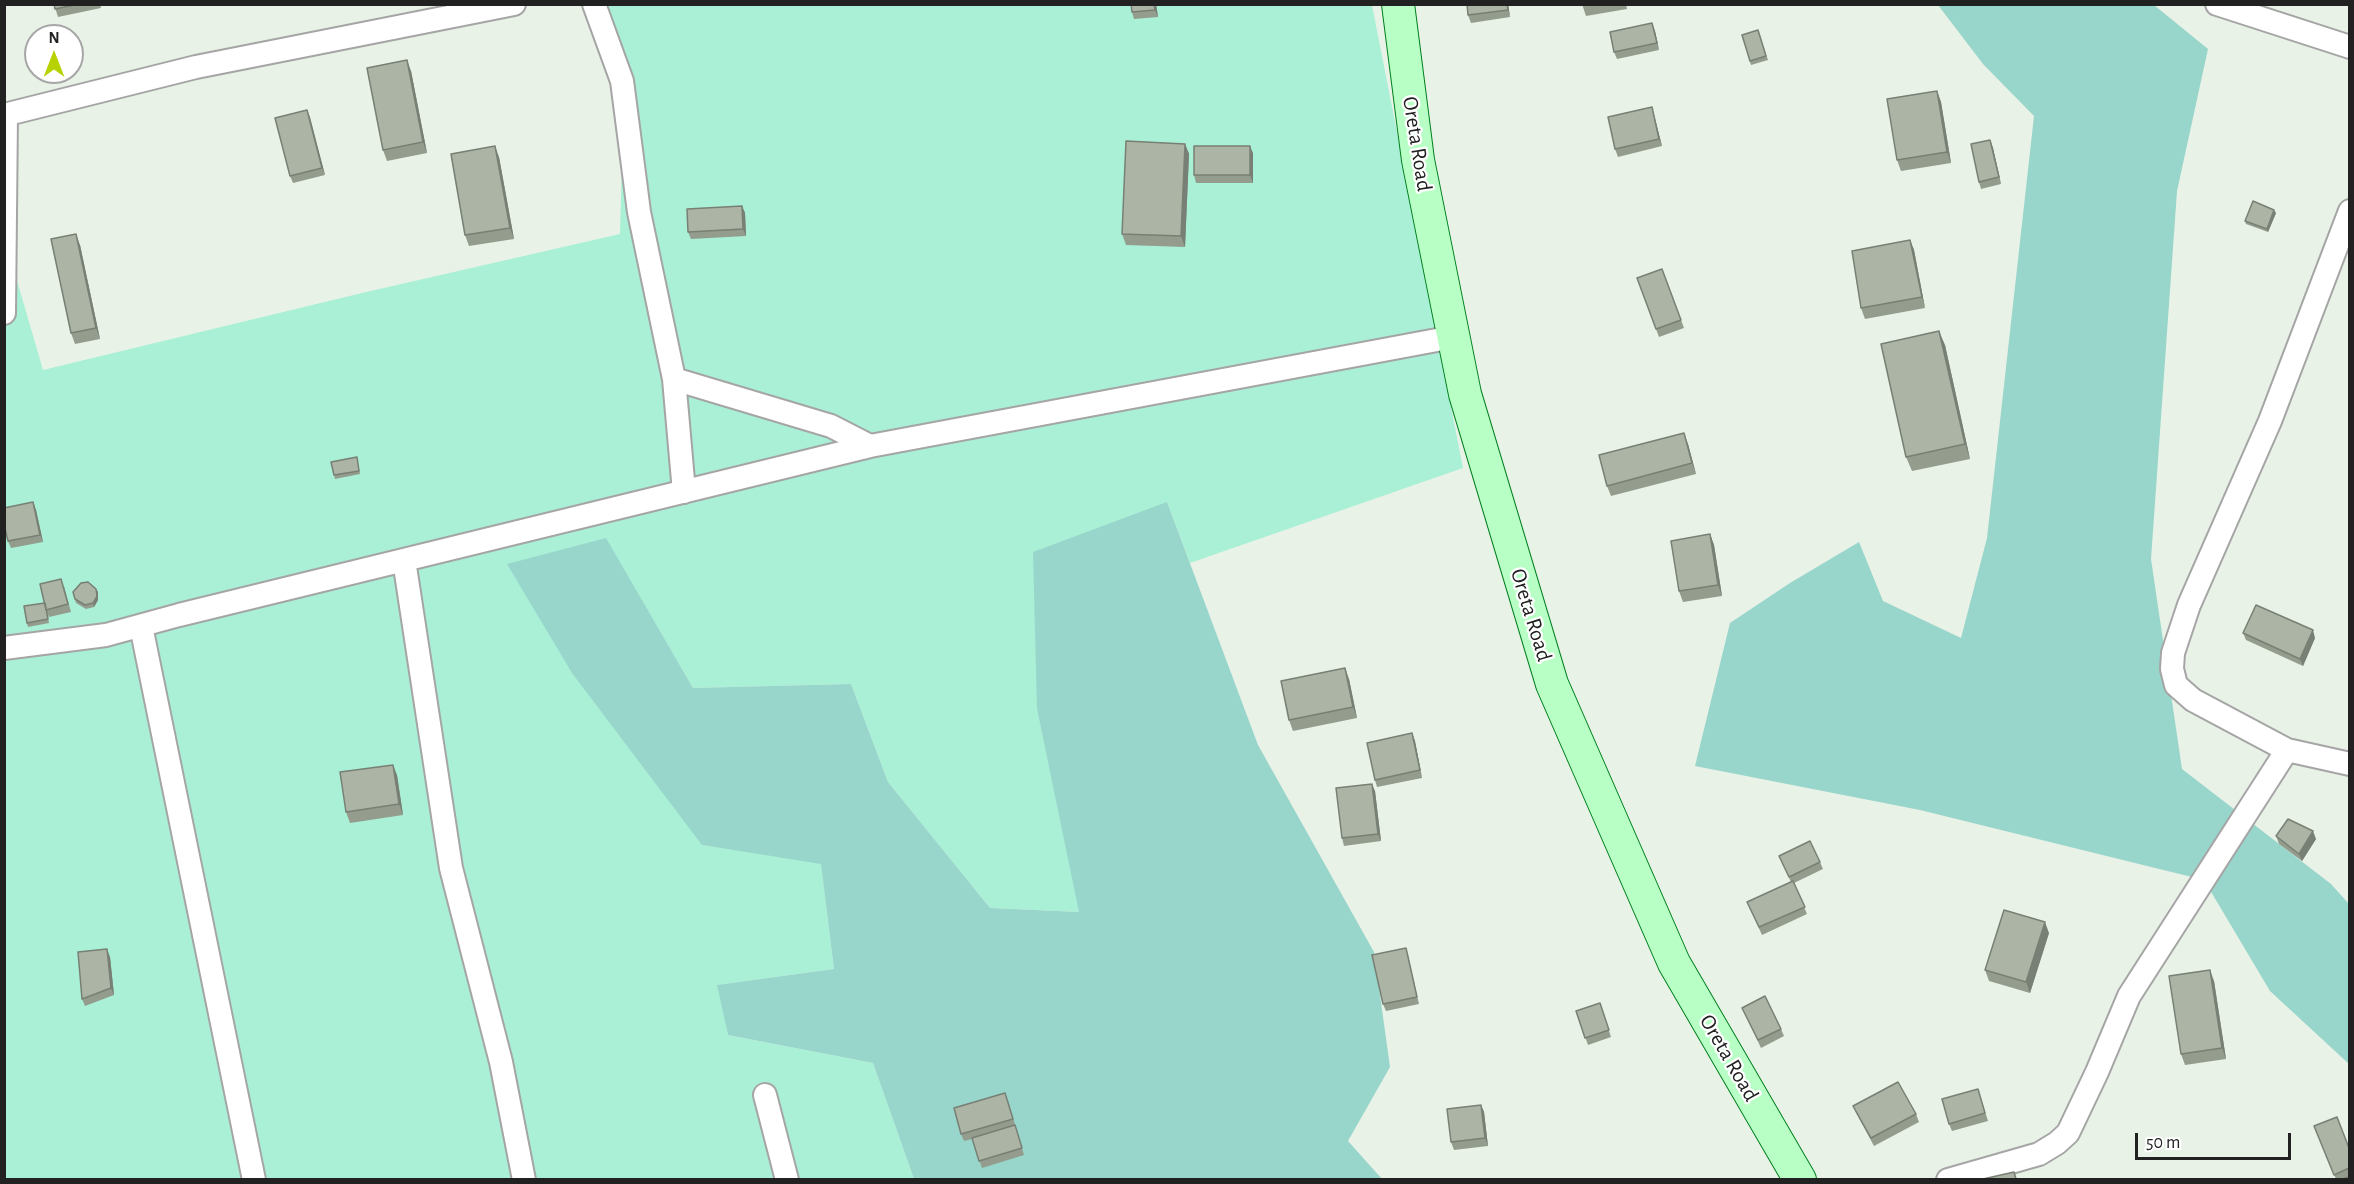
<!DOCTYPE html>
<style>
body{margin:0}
#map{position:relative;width:2354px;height:1184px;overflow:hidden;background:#e9f2e7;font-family:"Alegreya Sans",sans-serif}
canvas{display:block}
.frame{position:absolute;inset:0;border:6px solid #212121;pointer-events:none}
.north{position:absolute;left:24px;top:24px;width:60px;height:60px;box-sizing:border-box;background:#fff;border:2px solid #a6a6a6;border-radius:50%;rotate:0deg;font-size:16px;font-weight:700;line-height:24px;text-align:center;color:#212121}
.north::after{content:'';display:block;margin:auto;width:21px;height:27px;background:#b7d200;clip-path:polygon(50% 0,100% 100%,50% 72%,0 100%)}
.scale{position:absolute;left:2135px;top:1133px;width:156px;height:27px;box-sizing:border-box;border:3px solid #212121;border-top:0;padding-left:8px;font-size:18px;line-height:21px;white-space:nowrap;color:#212121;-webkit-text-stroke:4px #fff;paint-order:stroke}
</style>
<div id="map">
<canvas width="2354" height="1184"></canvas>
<div class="frame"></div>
<div class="north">N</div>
<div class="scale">50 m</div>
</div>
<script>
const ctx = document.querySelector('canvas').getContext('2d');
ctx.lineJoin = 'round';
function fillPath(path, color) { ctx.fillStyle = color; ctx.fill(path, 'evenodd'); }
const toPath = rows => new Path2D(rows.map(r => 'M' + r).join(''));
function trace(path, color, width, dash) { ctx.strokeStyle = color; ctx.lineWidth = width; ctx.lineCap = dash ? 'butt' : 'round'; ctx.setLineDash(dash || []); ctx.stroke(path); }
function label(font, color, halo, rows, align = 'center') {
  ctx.font = font + ' "Alegreya Sans",sans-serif'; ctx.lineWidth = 4.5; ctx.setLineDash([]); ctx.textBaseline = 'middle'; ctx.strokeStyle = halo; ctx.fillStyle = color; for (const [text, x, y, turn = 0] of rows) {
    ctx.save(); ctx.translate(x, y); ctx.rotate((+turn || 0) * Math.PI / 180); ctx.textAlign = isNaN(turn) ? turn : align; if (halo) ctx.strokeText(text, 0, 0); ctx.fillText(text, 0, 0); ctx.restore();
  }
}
const grass = toPath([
 [608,5,1372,5,1463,468,1190,563,1167,502,1037,709,1080,912,990,908,888,782,851,684,693,688,606,539,702,845,821,863,834,969,718,985,728,1035,873,1063,914,1179,5,1179,4,236,43,370,362,293,620,234,624,84]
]);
const forest = toPath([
 [1938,5,2154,5,2208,49,2177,191,2151,559,2182,769,2331,884,2349,904,2349,1064,2270,991,2204,880,1920,810,1695,766,1730,623,1790,583,1859,542,1883,601,1961,638,1987,538,2034,116,1983,64],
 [1167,502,1258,745,1374,952,1390,1067,1348,1141,1382,1179,914,1179,873,1063,728,1035,717,985,834,969,821,864,702,845,572,673,507,564,606,538,693,688,851,684,888,782,990,908,1079,912,1037,709,1033,552]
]);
const street = toPath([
 [594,4,622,81,639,212,674,379,684,492],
 [2217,4,2350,47],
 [4,115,196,67,514,4],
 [2350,211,2270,421,2189,605,2173,653,2172,669,2176,685,2193,700,2287,750,2350,764],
 [4,313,6,115],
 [674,379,831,426,870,446],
 [404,560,451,868,501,1062,524,1180],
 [141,626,254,1180],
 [4,648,106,635,179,615,870,446,1453,337],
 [765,1095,787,1180],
 [1948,1180,2039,1154,2057,1143,2068,1133,2097,1072,2129,996,2287,750]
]);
const secondary = toPath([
 [1398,4,1418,160,1465,394,1552,684,1674,963,1800,1180]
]);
const wall = toPath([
 [54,4,100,4,101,8,58,17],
 [1131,4,1156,4,1158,17,1134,19,1132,12],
 [1508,4,1510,17,1471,23,1468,15],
 [1582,4,1626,4,1627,9,1586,16],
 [1758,30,1768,60,1751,65,1742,35],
 [1655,31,1659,50,1617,59,1614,52],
 [411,71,427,153,387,161,383,150],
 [1937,91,1941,102,1951,163,1901,171,1897,160],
 [307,110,325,175,293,183,290,176],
 [1654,115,1662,146,1618,157,1615,149],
 [1990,140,1993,148,2001,184,1981,189,1979,182],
 [1185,144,1189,154,1185,247,1126,245,1122,234],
 [1253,153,1253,183,1196,183,1194,175],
 [499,157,514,239,469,246,465,235],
 [742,206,745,213,746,236,691,239,688,232],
 [2276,213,2268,232,2246,224,2245,221],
 [1910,240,1914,250,1925,308,1865,319,1861,308],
 [80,245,100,339,75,344,71,333],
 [1662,269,1684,328,1659,337,1637,278],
 [1945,345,1970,459,1912,471,1906,457],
 [1688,444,1696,474,1611,496,1607,486],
 [357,457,360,474,335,479,334,475],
 [33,502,36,510,43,542,11,548,8,541],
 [1710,534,1714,545,1722,596,1683,602,1679,591],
 [64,586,71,612,49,617,47,612,49,623,28,627,27,623],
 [96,589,98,592,98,600,94,607,86,609,76,603,75,599],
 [2243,633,2315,638,2303,666,2246,640],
 [1349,679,1357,718,1293,731,1289,720],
 [1412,733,1415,741,1422,778,1377,787,1375,780],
 [397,775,403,815,350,823,346,812],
 [1375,791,1381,841,1344,846,1342,838],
 [2276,836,2316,839,2302,861,2279,844],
 [1779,856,1820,862,1823,869,1794,883,1807,914,1762,935,1747,902,1791,882],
 [2049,933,2030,993,1989,981,1985,970],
 [1408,955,1419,1004,1386,1011,1383,1004],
 [110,957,114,995,85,1006,82,999],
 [2214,981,2226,1059,2185,1065,2181,1054],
 [1600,1003,1611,1037,1588,1045,1576,1011],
 [1742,1008,1781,1029,1784,1036,1761,1048],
 [1978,1089,1988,1121,1952,1131,1949,1124],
 [1008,1101,1024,1155,982,1168,972,1139,964,1141,961,1134],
 [1481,1105,1484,1112,1488,1146,1454,1150,1451,1142],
 [1853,1106,1916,1114,1919,1122,1874,1146,1856,1113],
 [2314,1126,2349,1148,2349,1179,2336,1179]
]);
const shadedWall = toPath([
 [1154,4,1156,4,1158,17,1155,10],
 [1507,4,1508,4,1510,17,1508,10],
 [1652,23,1655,31,1659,50,1657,43],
 [407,60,411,71,427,153,423,142],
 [1937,91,1941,102,1951,163,1947,152],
 [1652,107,1654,115,1662,146,1659,139],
 [307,110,310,117,325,175,322,168],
 [1990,140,1993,148,2001,184,1999,177],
 [1185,144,1189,154,1185,247,1181,236],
 [495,146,499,157,514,239,510,228],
 [1250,146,1253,153,1253,183,1250,175],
 [742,206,745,213,746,236,743,229],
 [2274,210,2276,213,2268,232,2267,229],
 [76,234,80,245,100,339,96,328],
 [1910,240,1914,250,1925,308,1922,297],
 [1939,331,1945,345,1970,459,1965,444],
 [1684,433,1688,444,1696,474,1692,463],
 [33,502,36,510,43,542,40,535],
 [1710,534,1714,545,1722,596,1718,585],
 [96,589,98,592,98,600,94,607,93,603],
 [2313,630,2315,638,2303,666,2300,659],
 [1345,668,1349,679,1357,718,1353,707],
 [1412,733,1415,741,1422,778,1420,770],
 [393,765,397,775,403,815,399,804],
 [1372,784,1375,791,1381,841,1378,834],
 [2313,831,2316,839,2302,861,2299,854],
 [2045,922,2049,933,2030,993,2026,982],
 [107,949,110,957,114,995,111,988],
 [2210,970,2214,981,2226,1059,2222,1048],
 [1481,1105,1484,1112,1488,1146,1485,1138]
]);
const building = toPath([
 [54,4,79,4,55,9,54,4],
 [1131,4,1154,4,1155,10,1132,12,1131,4],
 [1467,4,1507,4,1508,10,1468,15,1467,4],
 [1652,23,1657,43,1614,52,1610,32,1652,23],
 [1758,30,1766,56,1750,61,1742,35,1758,30],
 [407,60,423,142,383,150,367,68,407,60],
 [1937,91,1947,152,1897,160,1887,99,1937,91],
 [1652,107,1659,139,1615,149,1608,117,1652,107],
 [307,110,322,168,290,176,275,118,307,110],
 [1990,140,1999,177,1979,182,1971,144,1990,140],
 [1126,141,1185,144,1181,236,1122,234,1126,141],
 [495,146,510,228,465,235,451,154,495,146],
 [1194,146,1250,146,1250,175,1194,175,1194,146],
 [2253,201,2274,210,2267,229,2245,221,2253,201],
 [742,206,743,229,688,232,687,209,742,206],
 [76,234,96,328,71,333,51,239,76,234],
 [1910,240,1922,297,1861,308,1852,251,1910,240],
 [1662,269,1681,320,1656,329,1637,278,1662,269],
 [1939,331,1965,444,1906,457,1881,344,1939,331],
 [1684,433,1692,463,1607,486,1599,455,1684,433],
 [357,457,359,471,334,475,331,462,357,457],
 [33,502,40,535,8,541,4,524,4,508,33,502],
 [1710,534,1718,585,1679,591,1671,541,1710,534],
 [61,579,68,604,46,610,40,584,61,579],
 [88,582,96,589,97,596,93,603,85,605,75,599,73,592,81,583,88,582],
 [45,603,48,619,27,623,24,606,45,603],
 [2256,605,2313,630,2300,659,2243,633,2256,605],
 [1345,668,1353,707,1289,720,1281,681,1345,668],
 [1412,733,1420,770,1375,780,1367,743,1412,733],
 [393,765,399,804,346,812,340,772,393,765],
 [1372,784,1378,834,1342,838,1336,788,1372,784],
 [2288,819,2313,831,2299,854,2276,836,2288,819],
 [1810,841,1820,862,1789,877,1779,856,1810,841],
 [1793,881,1805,907,1759,927,1747,902,1793,881],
 [2004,910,2045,922,2026,982,1985,970,2004,910],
 [1406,948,1417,997,1383,1004,1372,955,1406,948],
 [107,949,111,988,82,999,78,952,107,949],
 [2210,970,2222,1048,2181,1054,2169,976,2210,970],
 [1765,996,1781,1029,1758,1040,1742,1008,1765,996],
 [1600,1003,1609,1030,1585,1038,1576,1011,1600,1003],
 [1898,1082,1916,1114,1871,1138,1853,1106,1898,1082],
 [1978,1089,1985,1113,1949,1124,1942,1099,1978,1089],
 [1005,1093,1013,1119,961,1134,954,1108,1005,1093],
 [1481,1105,1485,1138,1451,1142,1447,1109,1481,1105],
 [2337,1117,2349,1148,2349,1168,2334,1175,2314,1126,2337,1117],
 [1015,1125,1022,1148,979,1161,972,1138,1015,1125],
 [2014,1172,2016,1179,1983,1179,2014,1172],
 [2349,1177,2349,1179,2342,1179,2349,1177]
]);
const streetNames = [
 ["Oreta Road",1417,144,81],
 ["Oreta Road",1531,615,73],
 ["Oreta Road",1729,1058,60]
];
fillPath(grass, '#a9f0d6');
fillPath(forest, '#98d5cb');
trace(street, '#a5a5a5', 26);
trace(secondary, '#00801e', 34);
trace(street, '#fff', 22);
trace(secondary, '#b8ffc5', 32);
fillPath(wall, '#949c8e');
fillPath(shadedWall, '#787f74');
fillPath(building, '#acb5a5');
trace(building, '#787f74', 1.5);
label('22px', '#212121', '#fff', streetNames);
</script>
